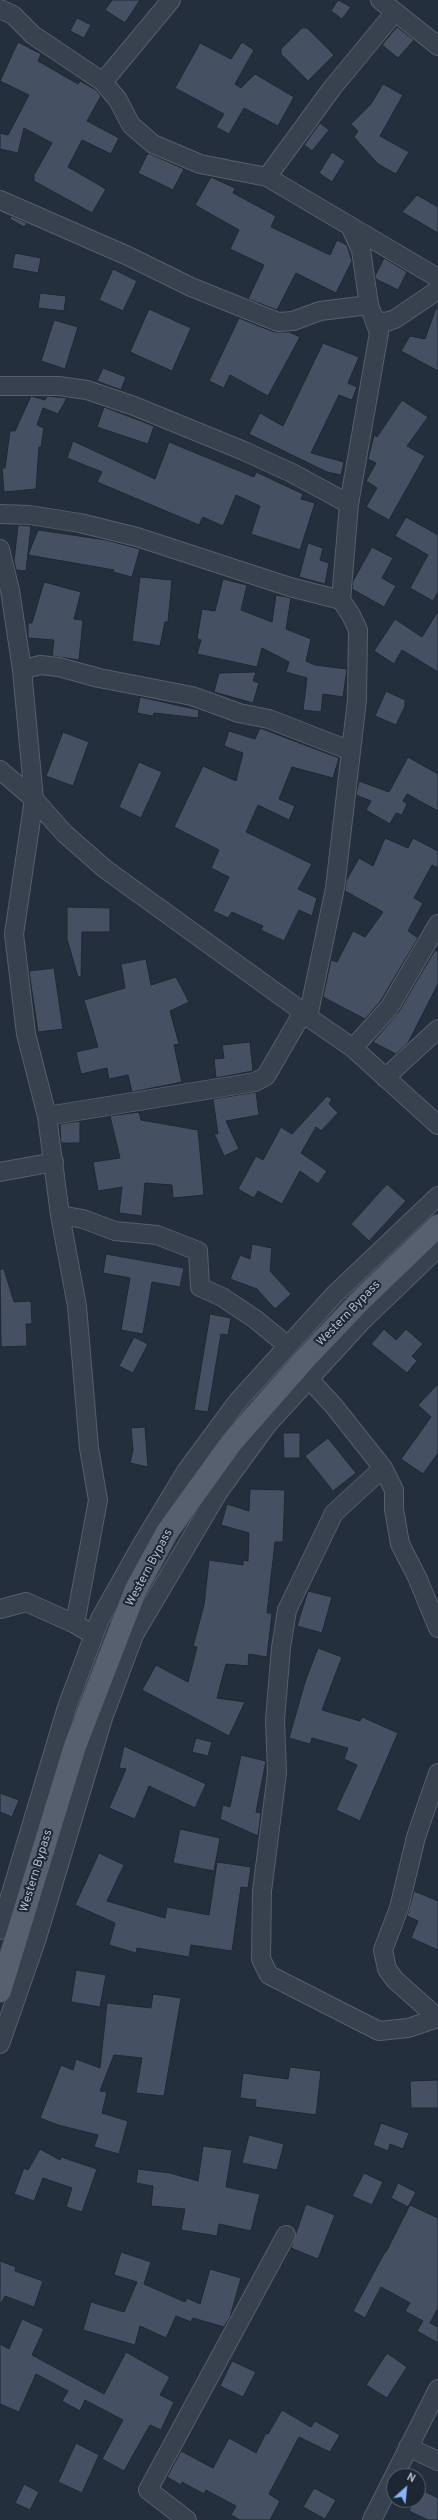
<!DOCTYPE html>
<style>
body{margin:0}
#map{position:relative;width:438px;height:2520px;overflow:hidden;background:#242f3e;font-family:Overpass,sans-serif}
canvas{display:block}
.north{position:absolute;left:386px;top:2468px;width:40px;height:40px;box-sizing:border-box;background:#1d2633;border:1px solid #59626f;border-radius:50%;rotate:27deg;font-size:11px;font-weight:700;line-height:16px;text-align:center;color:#b4bcc9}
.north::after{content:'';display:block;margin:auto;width:14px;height:18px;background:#8ab4f8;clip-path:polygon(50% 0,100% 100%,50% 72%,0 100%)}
</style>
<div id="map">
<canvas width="438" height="2520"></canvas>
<div class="north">N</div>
</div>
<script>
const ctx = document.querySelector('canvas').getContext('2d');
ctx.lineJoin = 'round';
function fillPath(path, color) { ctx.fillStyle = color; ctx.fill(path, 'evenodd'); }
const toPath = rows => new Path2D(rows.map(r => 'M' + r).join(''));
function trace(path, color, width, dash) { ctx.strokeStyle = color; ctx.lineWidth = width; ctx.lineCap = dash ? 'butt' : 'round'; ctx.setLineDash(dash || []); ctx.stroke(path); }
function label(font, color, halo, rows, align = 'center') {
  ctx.font = font + ' Overpass,sans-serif'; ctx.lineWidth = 4; ctx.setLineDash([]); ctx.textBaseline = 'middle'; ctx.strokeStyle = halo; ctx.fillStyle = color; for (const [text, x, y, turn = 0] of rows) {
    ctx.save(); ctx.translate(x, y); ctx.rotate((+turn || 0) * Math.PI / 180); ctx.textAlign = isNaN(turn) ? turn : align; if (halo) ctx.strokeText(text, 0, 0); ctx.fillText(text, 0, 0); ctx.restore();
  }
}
const building = toPath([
 [112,0,140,0,125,23,105,10,112,0],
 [338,0,351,7,342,19,331,11,338,0],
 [77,18,91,25,84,38,70,31,77,18],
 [397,27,414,40,398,58,382,45,397,27],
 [302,28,307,28,334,55,308,81,281,54,281,49,302,28],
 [18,42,41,54,38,61,78,84,80,81,96,90,101,96,87,121,119,138,111,154,82,140,68,167,106,189,92,213,34,181,34,175,52,143,24,128,18,153,0,149,0,133,8,135,29,95,0,81,18,42],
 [242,42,254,50,235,84,241,88,255,74,294,97,278,126,244,108,229,134,216,127,224,114,175,88,200,43,231,59,242,42],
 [383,84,403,95,380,136,409,152,396,174,378,164,354,137,358,131,351,124,371,104,383,84],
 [320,123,329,130,312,151,304,145,320,123],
 [332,152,345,161,332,182,319,173,332,152],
 [148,153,184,169,173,190,138,173,148,153],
 [211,177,235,188,233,193,276,216,271,227,330,255,337,240,347,245,352,261,336,293,296,273,277,310,248,299,264,265,230,249,239,230,195,205,211,177],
 [417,195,438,207,438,233,402,212,417,195],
 [11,216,27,223,24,227,10,219,11,216],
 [15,253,41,258,38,273,12,268,15,253],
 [384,258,407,272,398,290,376,279,375,276,384,258],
 [113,269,137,281,123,311,99,300,113,269],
 [40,293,66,296,64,311,38,308,40,293],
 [436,308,438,309,438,371,401,351,410,336,425,339,436,308],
 [149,309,191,328,172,371,130,352,149,309],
 [239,318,274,332,289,332,300,337,268,396,230,375,224,388,209,381,239,318],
 [54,320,78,327,65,369,41,361,54,320],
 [323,343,359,357,348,383,357,387,352,400,339,395,311,453,344,462,341,475,327,472,249,434,260,413,283,426,323,343],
 [103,368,126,377,121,390,97,381,103,368],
 [31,396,45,400,47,396,67,398,58,414,43,408,37,425,44,428,41,447,39,447,36,489,4,492,2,468,5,468,10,431,15,431,31,396],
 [402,400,428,417,407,446,425,456,389,520,366,507,377,488,366,481,376,463,368,459,374,435,377,437,402,400],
 [104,407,154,426,148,444,97,427,104,407],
 [73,441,155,479,169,442,254,477,256,472,303,494,301,499,315,503,300,550,251,534,260,506,236,495,223,526,203,517,199,525,97,482,102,472,67,458,73,441],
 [406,517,438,535,438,592,433,601,410,588,428,555,395,536,406,517],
 [18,525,31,526,26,571,16,570,14,561,18,525],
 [38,530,106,540,140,549,132,577,113,572,114,570,28,555,38,530],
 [308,543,323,548,320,560,329,563,325,584,299,577,308,543],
 [372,547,393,558,382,578,396,586,384,607,352,589,353,581,372,547],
 [140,577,172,580,168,622,165,622,160,646,132,641,140,577],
 [223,579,247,585,241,610,272,622,276,595,291,598,286,629,311,639,306,661,315,665,347,669,343,697,323,694,321,712,303,710,307,678,286,672,289,662,262,648,257,667,197,654,201,640,197,639,202,609,215,611,223,579],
 [44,582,81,592,74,619,83,620,79,660,52,656,54,640,28,638,28,623,32,623,44,582],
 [438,611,438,672,402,650,394,664,374,651,395,619,422,637,438,611],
 [256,672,253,681,259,683,253,703,214,692,219,673,256,672],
 [386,691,405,700,405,706,396,725,375,716,386,691],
 [140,697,199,710,198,718,154,713,153,716,137,713,140,697],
 [260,728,339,758,333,778,292,767,279,799,295,806,289,820,258,805,246,832,312,864,298,889,317,898,312,916,299,910,284,941,261,930,263,926,232,912,228,918,213,911,229,877,211,868,219,850,174,827,203,766,236,781,243,753,224,746,229,731,255,739,260,728],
 [63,732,89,742,73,786,46,776,63,732],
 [408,757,438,774,438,811,407,794,403,801,407,804,402,815,396,813,390,824,366,810,371,801,356,795,358,786,359,781,389,792,408,757],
 [139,762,162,772,141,818,119,807,139,762],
 [385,838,408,848,413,838,438,851,438,868,432,865,414,898,423,903,408,931,418,938,380,1002,365,1019,323,997,331,960,337,962,353,931,365,937,383,912,345,891,346,881,359,858,373,866,385,838],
 [67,907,110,908,110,932,82,932,81,977,78,977,67,939,67,907],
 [435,950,438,952,438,984,408,1043,396,1054,373,1042,398,1013,435,950],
 [146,959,151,985,176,977,189,1002,170,1011,179,1044,174,1045,182,1082,132,1092,128,1075,109,1079,107,1068,81,1074,76,1052,98,1047,84,1000,125,988,121,964,146,959],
 [54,968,63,1029,38,1032,29,971,54,968],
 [250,1042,253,1071,216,1078,214,1059,224,1058,222,1045,250,1042],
 [256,1092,259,1115,226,1121,239,1149,224,1156,214,1133,218,1134,213,1099,256,1092],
 [327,1096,332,1099,329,1104,338,1113,321,1131,316,1127,301,1153,327,1171,318,1184,300,1171,282,1204,258,1191,254,1198,238,1189,256,1156,263,1160,281,1127,292,1134,327,1096],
 [139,1112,141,1120,198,1130,204,1195,173,1198,172,1185,145,1183,142,1216,119,1213,122,1187,98,1191,93,1162,120,1158,110,1116,139,1112],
 [80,1121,80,1143,61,1143,60,1124,80,1121],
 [387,1184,406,1201,369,1241,351,1224,387,1184],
 [252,1244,272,1248,270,1271,291,1294,275,1309,257,1289,230,1279,240,1255,250,1259,252,1244],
 [106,1254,184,1268,180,1287,152,1282,143,1334,121,1330,130,1278,103,1273,106,1254],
 [0,1269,4,1269,14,1302,31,1301,32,1324,26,1324,27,1346,1,1347,0,1269],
 [210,1314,231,1318,228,1335,221,1334,208,1412,194,1410,210,1314],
 [384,1329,396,1340,406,1329,423,1344,412,1356,417,1361,407,1373,371,1344,384,1329],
 [134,1337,148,1344,133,1373,119,1366,134,1337],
 [438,1384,438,1453,423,1474,401,1459,431,1417,418,1405,438,1384],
 [145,1427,148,1467,130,1463,133,1450,131,1428,145,1427],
 [283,1433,300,1433,300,1458,284,1458,283,1433],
 [328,1438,356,1473,333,1491,305,1456,328,1438],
 [250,1489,285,1490,283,1542,275,1542,267,1613,272,1613,267,1657,249,1654,248,1666,226,1664,217,1698,245,1702,229,1736,142,1690,156,1665,188,1682,197,1647,193,1646,204,1605,209,1560,243,1565,243,1560,248,1561,249,1533,221,1525,227,1504,249,1511,250,1489],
 [308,1591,332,1597,322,1633,297,1626,308,1591],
 [318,1648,342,1657,322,1710,360,1721,362,1717,398,1733,360,1821,336,1810,357,1765,344,1759,348,1748,312,1738,310,1744,289,1738,306,1679,318,1648],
 [196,1738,212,1742,208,1756,192,1752,196,1738],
 [124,1746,206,1784,195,1808,149,1786,135,1819,109,1808,126,1769,119,1768,124,1746],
 [241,1755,266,1761,256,1812,261,1813,258,1836,220,1819,223,1805,230,1807,241,1755],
 [0,1793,19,1800,12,1817,0,1812,0,1793],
 [180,1829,220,1838,214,1871,173,1863,180,1829],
 [99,1853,124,1865,107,1901,165,1918,167,1907,209,1915,217,1862,251,1867,248,1888,241,1887,232,1951,191,1945,189,1957,137,1948,136,1953,109,1945,115,1923,75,1905,99,1853],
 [414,1891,438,1901,438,1950,411,1938,418,1921,407,1916,414,1891],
 [76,1970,106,1975,100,2007,71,2002,76,1970],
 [153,1994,181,1998,164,2096,136,2093,142,2058,114,2055,100,2091,107,2092,102,2113,128,2121,119,2154,94,2147,98,2135,58,2125,40,2118,61,2065,73,2070,76,2059,100,2068,107,2003,151,2008,153,1994],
 [290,2067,321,2071,316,2115,255,2107,256,2100,240,2098,243,2073,288,2079,290,2067],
 [438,2080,438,2108,411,2108,410,2081,438,2080],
 [381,2123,409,2133,403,2149,390,2144,388,2151,373,2145,381,2123],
 [249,2135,284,2144,277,2170,242,2163,249,2135],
 [203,2146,232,2150,226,2187,260,2194,251,2231,219,2224,217,2236,181,2230,185,2209,151,2206,153,2186,136,2183,138,2169,170,2173,198,2181,203,2146],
 [40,2149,60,2160,61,2157,97,2169,82,2212,66,2207,72,2188,43,2178,34,2201,14,2194,24,2168,28,2170,40,2149],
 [364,2173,383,2182,372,2205,352,2196,364,2173],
 [398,2183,416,2192,408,2207,391,2198,398,2183],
 [306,2204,335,2215,318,2259,291,2248,306,2204],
 [410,2205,438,2218,438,2308,430,2323,438,2327,438,2343,417,2331,423,2321,405,2311,410,2303,381,2287,365,2318,353,2311,385,2252,386,2252,410,2205],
 [121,2252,151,2262,144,2284,185,2302,187,2298,200,2304,210,2269,241,2278,230,2317,224,2327,193,2318,191,2322,176,2316,166,2338,140,2326,135,2345,83,2330,91,2302,124,2312,137,2282,114,2275,121,2252],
 [0,2261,16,2267,15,2271,43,2281,34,2307,5,2296,0,2305,0,2261],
 [22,2319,44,2329,32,2355,104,2394,126,2352,170,2377,160,2395,174,2402,161,2430,150,2425,124,2471,102,2459,123,2420,85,2400,80,2411,62,2401,68,2391,36,2374,19,2412,0,2404,0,2344,9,2349,22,2319],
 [387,2353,407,2367,387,2398,366,2385,387,2353],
 [232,2361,256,2372,243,2397,220,2386,232,2361],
 [282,2410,311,2427,315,2421,340,2435,330,2452,299,2437,269,2494,280,2501,270,2520,240,2520,231,2515,236,2506,206,2490,204,2494,182,2482,181,2485,167,2477,181,2451,213,2468,229,2438,256,2453,266,2433,268,2434,282,2410],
 [76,2443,99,2455,82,2493,58,2482,76,2443],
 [24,2484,39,2492,30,2510,15,2503,24,2484],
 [314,2488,336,2500,325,2519,303,2507,314,2488],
 [419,2489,438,2498,438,2520,428,2520,409,2511,414,2500,418,2500,419,2489]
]);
const minor = toPath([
 [380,0,438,46],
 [0,9,13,15,33,35,103,82,118,100,131,125,153,144,200,164,267,177,438,278],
 [103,82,171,0],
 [267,177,333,87,395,12],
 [0,200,128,256,191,287,278,322,293,321,320,311,369,305],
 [376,321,386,322,395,319,438,290],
 [0,386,59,386,87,390,134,406,244,451,292,473,349,504],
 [0,514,30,515,80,523,137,537,290,587,341,600],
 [0,549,10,590,22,670,34,799,14,934,26,1034,47,1116,60,1215,77,1306,89,1448,98,1500,75,1624,94,1635],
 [22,670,40,665,59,667,99,678,192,696,239,713,269,719,351,751],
 [0,770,34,799,64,833,105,869,303,1012,308,1017,335,888,357,700,358,630,351,615,341,600,349,504,379,333,369,305,361,250,351,228],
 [308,1017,353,1048,438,1125],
 [353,1048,389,1008,438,924],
 [385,1078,438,1029],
 [47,1116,255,1082,266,1076,303,1012],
 [0,1172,54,1162],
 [60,1215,83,1219,115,1231,157,1235,198,1251,200,1287,222,1297,255,1319,288,1346],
 [309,1379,333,1405,383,1468,394,1490,394,1509,400,1544,417,1577,438,1628],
 [383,1468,334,1513,287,1610,281,1648,275,1720,277,1773,262,1891,261,1959,269,1975,379,2031,408,2028,438,2018],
 [0,1609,26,1602,75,1624],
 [438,1773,416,1837,399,1908,383,1950,387,1969,395,1980,438,2018],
 [0,1930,67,1707,100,1619,141,1546,187,1470,238,1401,335,1294,438,1196],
 [0,2044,36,1941,103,1718,134,1635,219,1491,267,1425,362,1321,438,1248],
 [408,2447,438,2461],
 [187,2520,148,2490,286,2235],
 [372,2520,438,2389]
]);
const major = toPath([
 [0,1991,75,1746,136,1589,167,1532,232,1442,305,1359,361,1300,438,1226]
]);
const streetNames = [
 ["Western Bypass",349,1314,-46],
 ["Western Bypass",150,1568,-62],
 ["Western Bypass",37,1871,-73]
];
fillPath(building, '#455162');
trace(building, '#1f2835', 1);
trace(minor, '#565f6c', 20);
trace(major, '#414a57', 24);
trace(minor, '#38414e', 18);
trace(major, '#56606e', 22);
label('12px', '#b4bcc9', '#1d2633', streetNames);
</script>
